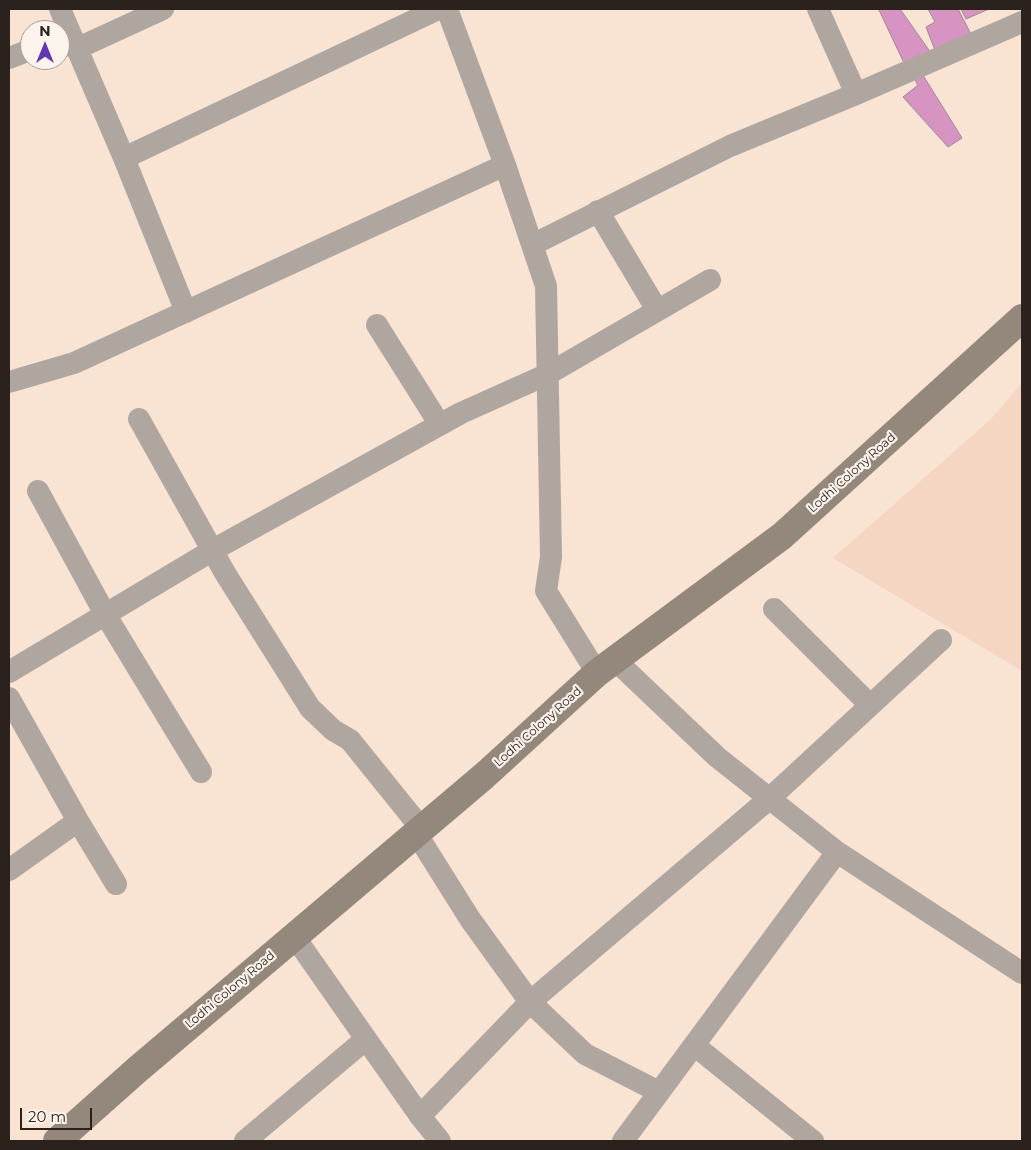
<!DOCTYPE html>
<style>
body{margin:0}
#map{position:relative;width:1031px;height:1150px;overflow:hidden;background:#f9e3d2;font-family:Montserrat,sans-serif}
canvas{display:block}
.frame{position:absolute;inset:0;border:10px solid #2b221d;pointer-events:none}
.north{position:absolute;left:20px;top:20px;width:50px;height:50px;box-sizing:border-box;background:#fcf3ec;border:1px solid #a89f99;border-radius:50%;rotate:0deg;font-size:14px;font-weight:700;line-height:20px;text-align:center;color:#2b221d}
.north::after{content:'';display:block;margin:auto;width:18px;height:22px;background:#6138b0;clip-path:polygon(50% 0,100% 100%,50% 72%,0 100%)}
.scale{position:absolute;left:20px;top:1108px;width:72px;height:22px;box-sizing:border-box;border:2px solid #2b221d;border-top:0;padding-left:6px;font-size:15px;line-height:18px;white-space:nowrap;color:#2b221d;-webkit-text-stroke:4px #fcf3ec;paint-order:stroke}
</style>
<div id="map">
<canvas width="1031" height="1150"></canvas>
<div class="frame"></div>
<div class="north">N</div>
<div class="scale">20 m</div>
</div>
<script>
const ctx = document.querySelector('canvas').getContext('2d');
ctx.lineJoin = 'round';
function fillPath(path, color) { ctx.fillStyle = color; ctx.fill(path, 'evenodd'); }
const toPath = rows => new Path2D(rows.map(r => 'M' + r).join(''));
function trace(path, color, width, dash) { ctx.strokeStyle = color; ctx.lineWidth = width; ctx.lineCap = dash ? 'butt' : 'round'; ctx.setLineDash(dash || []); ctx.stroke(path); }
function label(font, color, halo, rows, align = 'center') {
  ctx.font = font + ' Montserrat,sans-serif'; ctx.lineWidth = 4.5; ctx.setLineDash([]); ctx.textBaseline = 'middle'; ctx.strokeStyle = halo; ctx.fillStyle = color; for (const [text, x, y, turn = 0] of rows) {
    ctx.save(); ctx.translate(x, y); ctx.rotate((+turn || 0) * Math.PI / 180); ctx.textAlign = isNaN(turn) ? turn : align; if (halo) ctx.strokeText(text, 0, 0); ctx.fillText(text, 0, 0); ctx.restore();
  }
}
const built = toPath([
 [1022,383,1022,671,833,558,990,420]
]);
const building = toPath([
 [882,9,900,9,931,53,904,63,879,10,882,9],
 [928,9,958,9,972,36,935,50,926,27,935,22,928,9],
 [961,9,989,9,966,19,961,9],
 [921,72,962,138,948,147,903,97,918,85,913,77,921,72]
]);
const minor = toPath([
 [60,9,124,158,186,312],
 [447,9,505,165,546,286,551,557,546,591,597,673],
 [818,9,856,94],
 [76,49,163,9],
 [9,58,30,50],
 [124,158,438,9],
 [598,211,657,310],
 [532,245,730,146,856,94,1022,22],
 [377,325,440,425],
 [9,382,74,363,505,165],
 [139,419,225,573,310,708,333,730,350,740,421,828],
 [38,491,105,614,201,772],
 [774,609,870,705],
 [615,660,717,757,837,852,1022,973],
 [9,672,213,550,461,413,548,374,710,280],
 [9,698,78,821,116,884],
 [416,833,470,919,530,1002,585,1054,659,1092],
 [9,870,78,821],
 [294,936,420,1116,440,1141],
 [694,1045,813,1141],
 [420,1116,530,1002,770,798,941,640],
 [245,1141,366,1039],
 [623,1141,837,852]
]);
const secondary = toPath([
 [57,1141,138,1069,484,776,597,673,782,536,1022,318]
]);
const streetNames = [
 ["Lodhi Colony Road",852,473,-42],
 ["Lodhi Colony Road",538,727,-42],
 ["Lodhi Colony Road",230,990,-40]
];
fillPath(built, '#f4d6c2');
fillPath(building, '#d794c3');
trace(building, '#9d8896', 1);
trace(minor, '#afa79f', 22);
trace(secondary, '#94887c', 28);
label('12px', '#2b221d', '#fcf3ec', streetNames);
</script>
